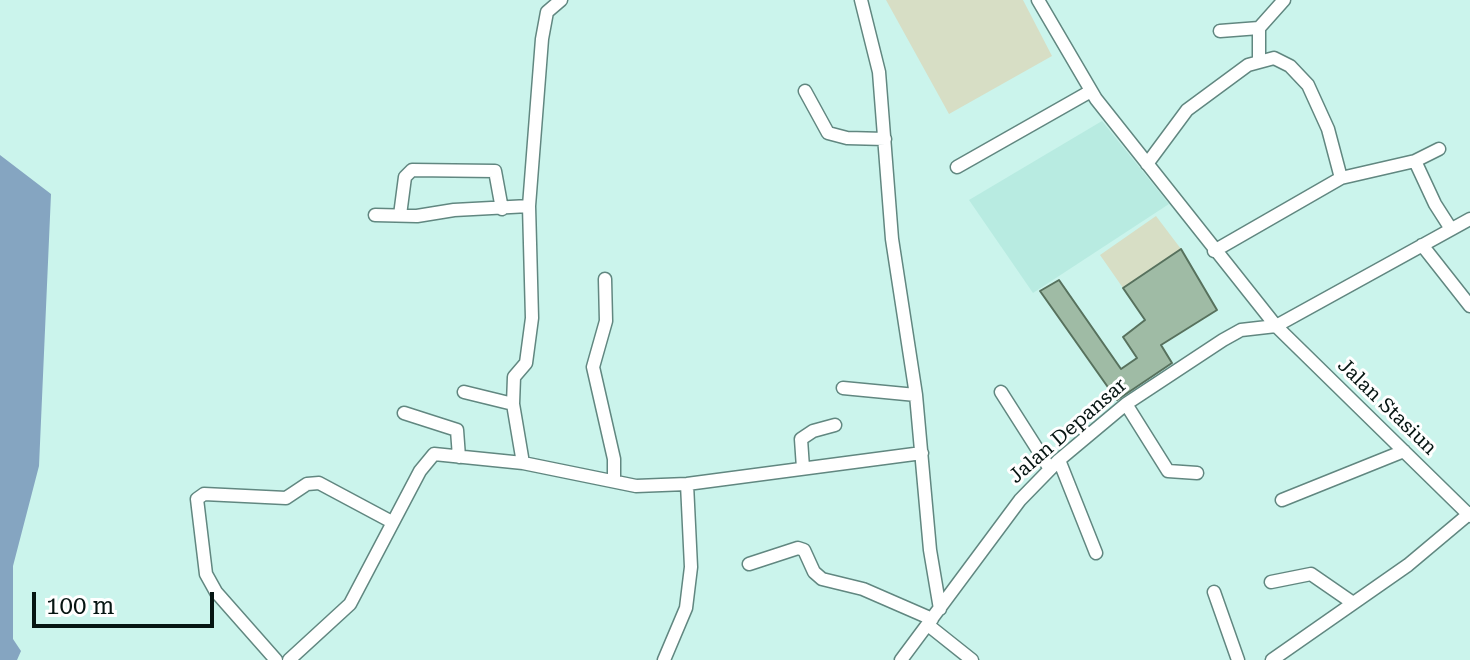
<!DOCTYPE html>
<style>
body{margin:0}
#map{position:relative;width:1470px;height:660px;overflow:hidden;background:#cbf4ec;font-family:"Roboto Serif",serif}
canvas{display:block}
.scale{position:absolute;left:32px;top:592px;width:182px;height:36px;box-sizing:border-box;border:4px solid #061512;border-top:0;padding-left:10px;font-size:24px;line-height:28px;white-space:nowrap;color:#061512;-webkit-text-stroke:6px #fff;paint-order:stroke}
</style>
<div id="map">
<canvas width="1470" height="660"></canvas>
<div class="scale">100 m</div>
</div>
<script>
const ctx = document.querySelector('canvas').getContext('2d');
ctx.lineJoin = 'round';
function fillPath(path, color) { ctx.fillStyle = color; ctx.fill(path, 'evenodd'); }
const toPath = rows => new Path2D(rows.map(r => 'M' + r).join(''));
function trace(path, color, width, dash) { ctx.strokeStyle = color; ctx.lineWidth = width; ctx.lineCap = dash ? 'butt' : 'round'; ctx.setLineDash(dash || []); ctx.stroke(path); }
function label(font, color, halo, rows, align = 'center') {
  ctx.font = font + ' "Roboto Serif",serif'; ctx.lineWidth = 6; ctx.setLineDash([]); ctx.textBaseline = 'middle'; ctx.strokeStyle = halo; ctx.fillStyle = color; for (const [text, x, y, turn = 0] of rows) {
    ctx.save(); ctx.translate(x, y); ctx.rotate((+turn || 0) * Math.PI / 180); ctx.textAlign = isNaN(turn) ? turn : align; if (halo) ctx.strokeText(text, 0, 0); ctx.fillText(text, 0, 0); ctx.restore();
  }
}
const built = toPath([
 [1102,121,1169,204,1033,293,969,200]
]);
const green = toPath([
 [886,0,1023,0,1052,56,949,114],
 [1156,216,1181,249,1123,288,1100,255]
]);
const water = toPath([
 [0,155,51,194,39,466,13,566,13,639,21,651,17,660,0,660]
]);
const building = toPath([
 [1181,249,1217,310,1161,345,1172,363,1117,400,1040,291,1059,280,1121,369,1137,358,1123,337,1145,320,1123,288,1181,249]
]);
const minor = toPath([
 [861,0,879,72,892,239,916,395,930,550,940,609],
 [1038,0,1096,99,1276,326,1470,516],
 [1220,31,1259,28],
 [1259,60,1259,28,1284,0],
 [805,91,828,133,847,138,885,139],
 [1415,161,1435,204,1451,229],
 [1147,164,1187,110,1248,65,1274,58,1290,66,1308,85,1328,129,1341,178],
 [957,167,1091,91],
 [375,215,417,216,454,210,529,206],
 [400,215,405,177,412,170,495,171,502,209],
 [1422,245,1470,306],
 [1214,251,1341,178,1415,161,1439,149],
 [605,279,606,321,593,367,614,459,614,481],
 [843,388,916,395],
 [464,392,513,404],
 [1001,392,1050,469],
 [1126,404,1168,471,1197,473],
 [404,413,457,430,459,457],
 [1059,460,1096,553],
 [523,463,513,404,514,377,526,363,532,318,529,206,542,39,547,12,561,0],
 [803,468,801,439,813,431,835,425],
 [1282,500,1404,451],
 [749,564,798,548,804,550,814,572,822,579,863,589,932,619],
 [1271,582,1311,574,1353,603],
 [1214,592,1238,660],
 [928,625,972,660],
 [276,660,216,592,206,574,197,499,204,494,286,498,307,484,319,483,392,522],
 [289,660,350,604,420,471,434,454,523,463,636,486,687,484,922,453],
 [664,660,686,608,691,567,687,484],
 [901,660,1020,500,1059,460,1126,404,1223,340,1241,330,1276,326,1470,219],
 [1272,660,1408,565,1470,513]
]);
const streetNames = [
 ["Jalan Stasiun",1387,407,44],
 ["Jalan Depansar",1068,431,-41]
];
fillPath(built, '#b8ebe1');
fillPath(green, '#d7dec5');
fillPath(water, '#85a5c1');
fillPath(building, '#9fbba5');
trace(building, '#57715d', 2);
trace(minor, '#618780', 15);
trace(minor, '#fff', 12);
label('20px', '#061512', '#fff', streetNames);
</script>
